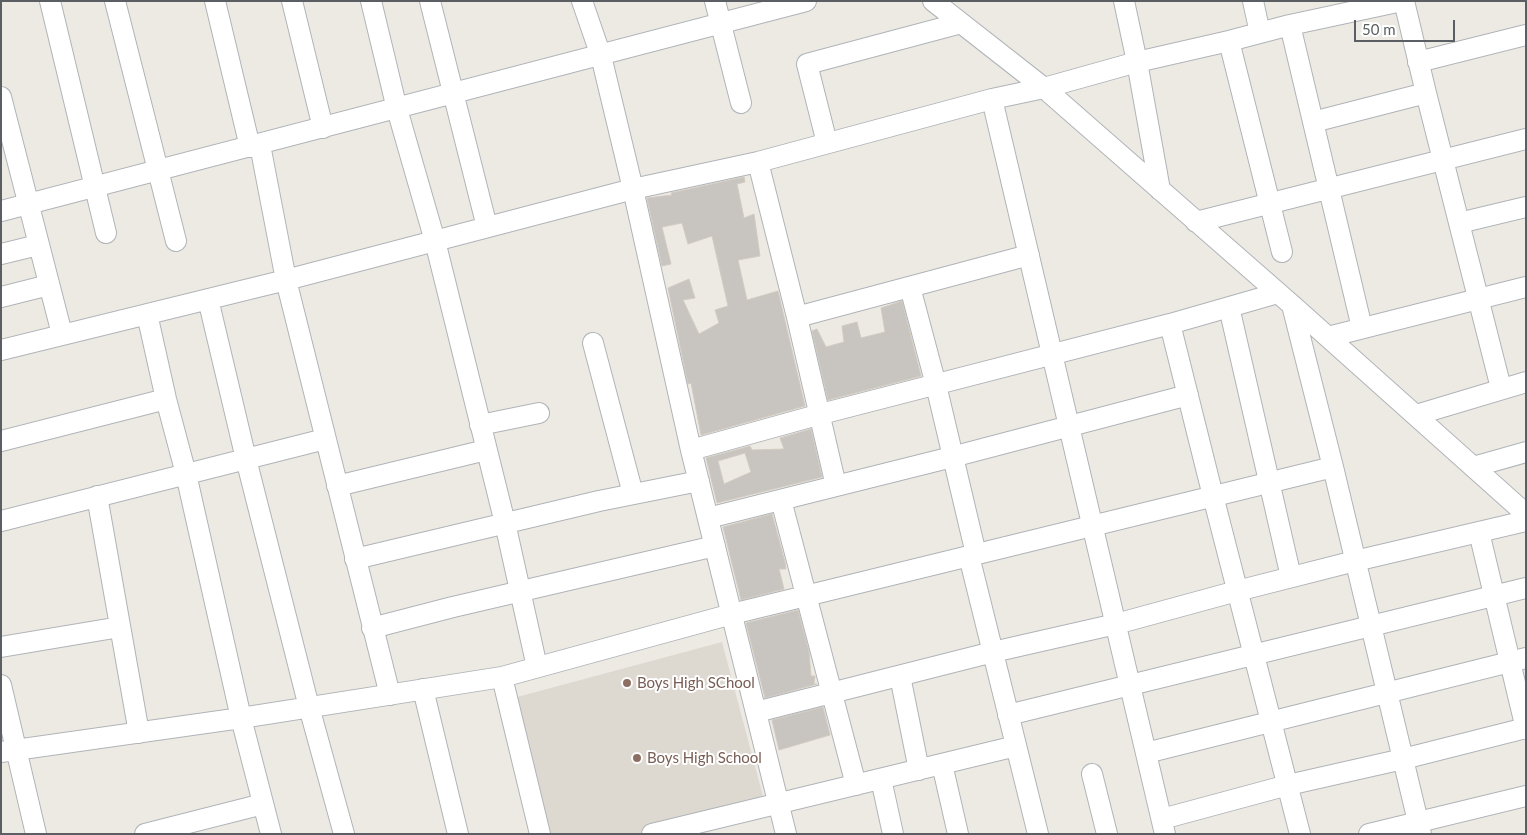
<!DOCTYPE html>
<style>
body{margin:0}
#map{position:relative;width:1527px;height:835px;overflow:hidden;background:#edeae3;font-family:Lato,sans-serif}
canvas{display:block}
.frame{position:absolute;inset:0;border:2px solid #5b5f63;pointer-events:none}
.scale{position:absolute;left:1354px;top:20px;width:101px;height:22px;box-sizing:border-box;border:2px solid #5b5f63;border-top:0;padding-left:6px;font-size:15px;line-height:18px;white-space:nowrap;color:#5b5f63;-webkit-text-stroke:4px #fff;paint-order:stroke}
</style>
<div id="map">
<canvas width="1527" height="835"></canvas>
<div class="frame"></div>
<div class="scale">50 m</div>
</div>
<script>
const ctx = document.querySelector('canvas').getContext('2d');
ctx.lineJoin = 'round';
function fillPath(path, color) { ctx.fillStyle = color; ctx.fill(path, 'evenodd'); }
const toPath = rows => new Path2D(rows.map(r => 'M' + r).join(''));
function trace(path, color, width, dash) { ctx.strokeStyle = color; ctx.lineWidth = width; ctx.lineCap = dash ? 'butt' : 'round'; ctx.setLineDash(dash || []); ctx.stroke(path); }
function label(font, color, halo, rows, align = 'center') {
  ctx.font = font + ' Lato,sans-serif'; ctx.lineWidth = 4; ctx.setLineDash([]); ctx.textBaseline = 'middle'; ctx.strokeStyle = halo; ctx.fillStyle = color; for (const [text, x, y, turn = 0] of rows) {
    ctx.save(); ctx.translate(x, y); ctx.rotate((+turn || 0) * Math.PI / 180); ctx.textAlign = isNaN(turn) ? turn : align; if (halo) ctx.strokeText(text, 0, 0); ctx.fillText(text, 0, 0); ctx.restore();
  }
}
const education = toPath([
 [722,642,768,815,699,834,542,834,506,700]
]);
const building = toPath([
 [744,177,745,182,737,184,744,218,754,214,760,256,738,260,747,300,778,291,805,406,701,435,691,383,688,384,668,288,689,279,695,298,683,300,699,334,719,323,715,310,728,306,712,236,688,244,682,223,662,227,671,264,662,266,647,198,672,195,671,193,744,177],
 [902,301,921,376,828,400,812,331,817,329,826,347,844,342,842,326,857,322,861,338,885,332,881,308,902,301],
 [811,429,822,477,717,503,706,458,750,446,752,450,784,449,780,438,811,429],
 [745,453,751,472,724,484,718,461,745,453],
 [772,514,785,562,786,569,779,569,784,589,741,600,723,527,772,514],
 [798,610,809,652,811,676,815,676,814,684,817,684,765,698,746,623,798,610],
 [823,707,830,735,779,750,772,720,823,707]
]);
const minor = toPath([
 [50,1,106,233],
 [115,1,176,241],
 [215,1,250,147],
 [292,1,323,128],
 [371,1,397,109,435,241,505,523,537,667],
 [430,1,487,227],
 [582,1,601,56,633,189,691,450,786,834],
 [715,1,741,103],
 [933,1,1044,88,1292,305,1526,514],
 [1124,1,1137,62,1160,190],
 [1253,1,1260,33],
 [1404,1,1426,93,1501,388],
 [1290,25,1362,328],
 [1229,41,1282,252],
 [1418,62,1526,35],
 [1,97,62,334],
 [992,99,1165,834],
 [1313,122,1426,93],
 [827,143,807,64,961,23],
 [260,145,286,280,390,695],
 [758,162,797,317,836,486],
 [1,211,806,1],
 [1196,222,1526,139],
 [1459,223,1526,207],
 [1,254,38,245],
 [910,287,936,385,976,554],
 [1,297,49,285],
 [208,299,246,459,309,707,344,834],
 [1292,305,1333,467,1421,834],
 [1229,307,1291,577],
 [147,314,166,399,186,474,241,718,271,834],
 [797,317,1029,255],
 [1170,324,1213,496,1300,834],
 [1328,337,1526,287],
 [593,343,633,494],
 [1,350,286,280,633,189,758,162,992,99,1044,88,1137,62,1229,41,1290,25,1402,1],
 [1416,415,1526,382],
 [480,425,539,413],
 [1,441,166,399],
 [691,450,821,414,1170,324,1278,293],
 [1473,467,1526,452],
 [337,486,486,450],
 [97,496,139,733],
 [781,500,856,785],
 [708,518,952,457,1188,395],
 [1,521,325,439],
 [1479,532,1526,729],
 [969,556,1038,834],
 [355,559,599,501,699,481],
 [372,628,453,607,715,546],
 [1,647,120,627],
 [900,676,919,770],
 [502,677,540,834],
 [1,685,36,834],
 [423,689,458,834],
 [756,712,993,652,1116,624,1237,591,1355,561,1526,521],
 [1008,715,1526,588],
 [1,752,241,718,502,677,732,614,1333,467],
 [1146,753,1526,658],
 [942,764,958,834],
 [1092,774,1107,834],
 [881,779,893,834],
 [1162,819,1288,785,1403,759,1526,728],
 [145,834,263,804],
 [652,834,1016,746],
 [1369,834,1526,796]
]);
const markers = [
 [627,683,5,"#8d6e63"],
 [637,758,5,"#8d6e63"]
];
const educationNames = [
 ["Boys High SChool",637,683],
 ["Boys High School",647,758]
];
fillPath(education, '#ddd9d1');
fillPath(building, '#c8c5c0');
trace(building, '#d2cbc1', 1);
trace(minor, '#b0b4b8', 22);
trace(minor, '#fff', 20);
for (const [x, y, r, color] of markers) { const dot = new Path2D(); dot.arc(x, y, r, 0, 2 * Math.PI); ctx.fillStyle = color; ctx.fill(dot); trace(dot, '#fff', 2); }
label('15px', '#785e54', '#fff', educationNames, 'left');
</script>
